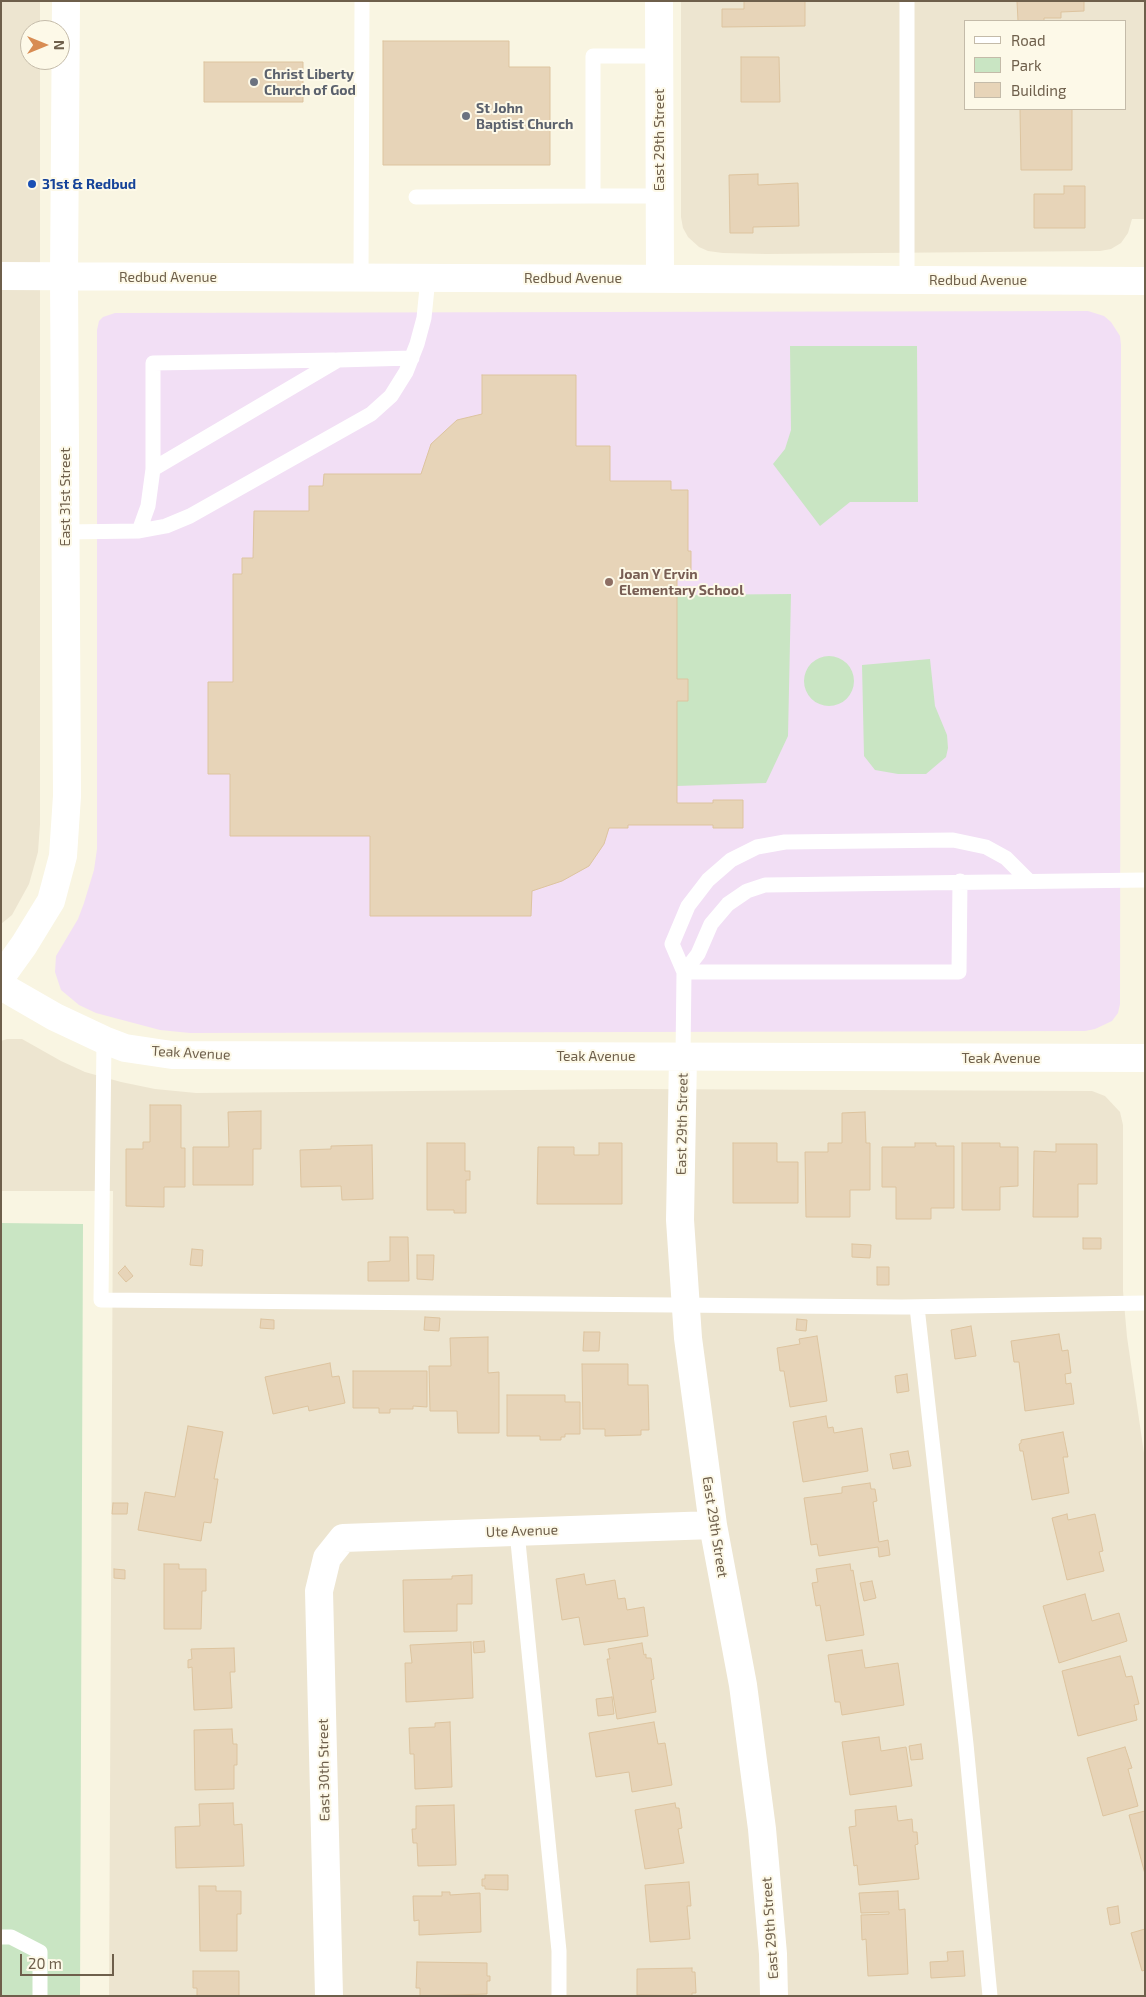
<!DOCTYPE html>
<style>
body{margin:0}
#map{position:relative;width:1146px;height:1997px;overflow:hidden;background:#f9f5e2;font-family:"Exo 2",sans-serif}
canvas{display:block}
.frame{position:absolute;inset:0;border:2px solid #6e5f4b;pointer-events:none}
.legend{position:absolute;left:964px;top:20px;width:162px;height:90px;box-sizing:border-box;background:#fdf9e8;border:1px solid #c4bba9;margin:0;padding:6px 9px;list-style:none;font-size:15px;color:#6e5f4b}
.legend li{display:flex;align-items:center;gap:10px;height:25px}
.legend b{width:25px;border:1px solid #c4bba9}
.north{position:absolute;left:20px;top:20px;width:50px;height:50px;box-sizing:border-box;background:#fdf9e8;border:1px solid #c4bba9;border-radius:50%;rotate:90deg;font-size:14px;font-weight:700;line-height:20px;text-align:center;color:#6e5f4b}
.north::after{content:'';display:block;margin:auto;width:18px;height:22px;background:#d88c53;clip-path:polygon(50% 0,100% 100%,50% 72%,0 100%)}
.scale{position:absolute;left:20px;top:1954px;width:94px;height:22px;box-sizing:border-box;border:2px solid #6e5f4b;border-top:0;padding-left:6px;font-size:15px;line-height:18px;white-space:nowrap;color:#6e5f4b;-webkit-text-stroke:4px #fdf9e8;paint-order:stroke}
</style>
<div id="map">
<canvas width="1146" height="1997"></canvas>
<div class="frame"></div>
<ul class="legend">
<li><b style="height:6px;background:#fff"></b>Road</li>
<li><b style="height:14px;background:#c9e5c3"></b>Park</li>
<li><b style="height:14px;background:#e7d4b8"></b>Building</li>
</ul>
<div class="north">N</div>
<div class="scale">20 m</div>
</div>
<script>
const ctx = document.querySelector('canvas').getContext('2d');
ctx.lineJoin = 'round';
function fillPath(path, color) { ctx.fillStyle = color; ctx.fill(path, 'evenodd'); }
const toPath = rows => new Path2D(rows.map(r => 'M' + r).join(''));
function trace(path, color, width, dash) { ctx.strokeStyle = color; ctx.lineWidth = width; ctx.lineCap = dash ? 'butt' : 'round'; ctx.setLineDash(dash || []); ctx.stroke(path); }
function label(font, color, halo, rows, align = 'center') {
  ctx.font = font + ' "Exo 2",sans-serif'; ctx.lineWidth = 4; ctx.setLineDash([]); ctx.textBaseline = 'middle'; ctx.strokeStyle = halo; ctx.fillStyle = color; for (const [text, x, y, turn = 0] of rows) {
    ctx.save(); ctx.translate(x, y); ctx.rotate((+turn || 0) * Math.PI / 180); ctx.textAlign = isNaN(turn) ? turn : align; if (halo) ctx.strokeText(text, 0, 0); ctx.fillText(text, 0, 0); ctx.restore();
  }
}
const residential = toPath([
 [1,1,40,1,40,30,30,30,30,60,40,60,40,824,38,852,29,884,12,915,1,924],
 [681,1,1145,1,1145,219,1132,219,1128,233,1121,243,1111,249,1100,251,766,254,723,253,708,251,699,247,688,237,683,228,681,217],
 [965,21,1125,21,1125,109,965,109],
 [7,1039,22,1039,61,1061,85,1072,121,1082,155,1089,196,1093,628,1089,1092,1091,1105,1096,1120,1112,1123,1125,1123,1291,1127,1337,1145,1460,1145,1996,109,1996,113,1191,1,1191,1,1041]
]);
const education = toPath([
 [1088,311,1104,316,1111,322,1120,336,1121,345,1120,1004,1118,1013,1112,1021,1095,1029,1085,1031,190,1033,160,1030,96,1013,79,1005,61,990,55,972,56,956,78,919,84,903,94,870,97,849,97,330,99,321,103,317,115,313]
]);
const green = toPath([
 [790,346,917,346,918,502,850,502,820,526,773,464,785,449,791,430],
 [791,594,788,736,766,783,677,786,677,701,688,701,688,679,677,679,677,595],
 '804 681a25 25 0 1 1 50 0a25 25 0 1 1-50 0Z',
 [930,659,935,706,947,735,948,748,946,757,926,774,898,774,875,770,864,756,862,665],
 [1,1223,83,1224,80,1996,1,1996]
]);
const building = toPath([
 [744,1,805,1,805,26,722,27,722,9,744,9,744,1],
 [1017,1,1084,1,1084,11,1061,12,1061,18,1044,18,1044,21,1018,21,1017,1],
 [383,41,509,41,509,67,550,67,550,165,383,165,383,41],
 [741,57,779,57,780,102,741,102,741,57],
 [204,62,303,62,303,102,204,102,204,62],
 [1020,109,1072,109,1072,170,1021,170,1020,109],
 [758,174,758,185,798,183,799,226,753,227,753,233,730,233,729,175,758,174],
 [1064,186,1085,186,1085,228,1034,228,1034,194,1064,194,1064,186],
 [482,375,576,375,576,446,610,446,610,481,671,481,671,490,688,490,688,551,691,551,691,579,677,579,677,679,688,679,688,701,677,701,677,803,713,803,713,800,743,800,743,828,713,828,713,825,628,825,628,828,609,828,604,844,589,866,562,881,532,891,531,916,370,916,370,836,230,836,230,774,208,774,208,682,233,682,233,574,242,574,242,558,253,558,254,511,309,511,309,486,323,486,324,474,421,474,431,444,457,420,482,414,482,375],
 [150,1105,181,1105,181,1148,185,1148,185,1187,164,1187,164,1207,126,1206,126,1149,143,1149,143,1142,150,1142,150,1105],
 [261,1111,261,1149,253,1149,253,1185,193,1185,193,1147,229,1147,228,1112,261,1111],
 [865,1112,866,1143,870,1143,870,1190,850,1190,850,1217,806,1217,805,1152,828,1152,828,1143,842,1143,842,1113,865,1112],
 [427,1143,465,1143,465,1171,470,1171,470,1180,466,1180,466,1213,454,1213,454,1210,427,1210,427,1143],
 [599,1143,622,1143,622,1204,537,1204,538,1147,574,1147,574,1155,599,1155,599,1143],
 [733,1143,777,1143,777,1162,798,1162,798,1203,733,1203,733,1143],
 [915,1143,936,1143,936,1146,954,1146,954,1208,931,1208,931,1219,896,1219,896,1187,882,1187,882,1147,915,1147,915,1143],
 [962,1143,1000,1143,1000,1147,1018,1147,1018,1186,1000,1187,1000,1210,962,1210,962,1143],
 [1056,1144,1097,1144,1097,1184,1078,1184,1078,1217,1033,1217,1034,1151,1056,1152,1056,1144],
 [372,1145,373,1199,342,1200,341,1186,301,1187,300,1150,331,1149,331,1146,372,1145],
 [390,1237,408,1237,409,1281,368,1281,368,1262,390,1261,390,1237],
 [1083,1238,1101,1238,1101,1249,1083,1249,1083,1238],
 [852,1244,871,1245,870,1258,852,1257,852,1244],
 [192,1249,203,1250,202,1266,190,1265,192,1249],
 [417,1255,434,1255,433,1280,417,1279,417,1255],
 [125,1266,133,1276,126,1282,118,1273,125,1266],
 [877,1267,889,1267,889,1285,877,1285,877,1267],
 [425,1317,440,1318,439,1331,424,1330,425,1317],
 [261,1319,274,1320,274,1329,260,1328,261,1319],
 [797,1319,807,1320,806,1331,796,1330,797,1319],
 [971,1326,976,1356,955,1359,951,1330,971,1326],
 [584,1332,600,1332,599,1351,583,1351,584,1332],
 [1059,1334,1062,1351,1068,1350,1071,1373,1065,1374,1066,1384,1071,1383,1074,1404,1025,1411,1019,1362,1014,1362,1011,1341,1059,1334],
 [817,1336,827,1401,790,1407,784,1371,780,1371,777,1348,800,1344,799,1339,817,1336],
 [488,1337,488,1373,499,1372,499,1433,458,1433,457,1411,430,1411,429,1366,451,1366,450,1338,488,1337],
 [330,1363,332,1377,339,1376,345,1403,309,1411,308,1406,273,1414,265,1377,330,1363],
 [582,1364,628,1364,628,1385,648,1385,649,1430,641,1430,641,1435,605,1436,605,1429,583,1429,582,1364],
 [353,1371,427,1371,427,1407,413,1406,413,1409,390,1409,390,1413,379,1413,379,1408,353,1408,353,1371],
 [907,1374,909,1391,897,1393,895,1376,907,1374],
 [507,1395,565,1395,565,1402,580,1402,580,1434,565,1434,565,1437,561,1437,561,1440,540,1440,540,1436,507,1436,507,1395],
 [826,1416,828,1428,833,1427,834,1433,862,1428,868,1471,803,1482,793,1422,826,1416],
 [188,1426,223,1432,214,1479,218,1479,211,1523,204,1522,201,1541,138,1530,145,1492,175,1497,188,1426],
 [1063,1432,1068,1457,1063,1457,1069,1493,1032,1500,1023,1451,1020,1451,1019,1444,1021,1443,1021,1440,1063,1432],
 [908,1451,911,1466,893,1469,890,1454,908,1451],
 [870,1483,871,1489,875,1489,877,1501,873,1502,879,1542,888,1540,890,1555,879,1557,878,1547,819,1556,817,1544,811,1545,804,1498,842,1493,842,1487,870,1483],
 [113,1503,128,1503,127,1514,112,1514,113,1503],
 [1067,1514,1068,1520,1095,1514,1103,1551,1099,1552,1104,1571,1067,1580,1052,1518,1067,1514],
 [164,1564,179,1564,179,1569,206,1569,206,1591,202,1591,201,1629,164,1629,164,1564],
 [850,1564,851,1571,853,1570,864,1635,826,1641,820,1605,816,1606,812,1583,818,1582,816,1569,850,1564],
 [114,1569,125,1570,125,1579,114,1578,114,1569],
 [584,1574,586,1585,615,1580,618,1599,625,1598,627,1610,644,1607,648,1636,584,1645,579,1617,562,1620,556,1579,584,1574],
 [472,1575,472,1604,457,1604,457,1631,404,1632,403,1580,452,1579,452,1576,472,1575],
 [872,1581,876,1598,864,1601,860,1583,872,1581],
 [1085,1594,1092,1621,1119,1613,1127,1641,1059,1663,1043,1606,1085,1594],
 [484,1641,485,1652,474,1653,473,1642,484,1641],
 [471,1642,473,1698,406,1702,405,1663,412,1663,410,1645,471,1642],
 [642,1643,644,1655,646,1654,646,1658,651,1658,654,1679,651,1680,656,1712,617,1719,607,1659,610,1659,608,1649,642,1643],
 [234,1648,235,1672,230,1672,232,1708,194,1710,192,1667,188,1668,188,1660,192,1659,191,1649,234,1648],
 [862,1650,865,1668,898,1663,904,1705,842,1715,840,1702,835,1702,828,1655,862,1650],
 [1120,1656,1126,1677,1132,1676,1139,1704,1134,1705,1137,1720,1078,1736,1062,1671,1120,1656],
 [612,1697,614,1714,598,1716,596,1699,612,1697],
 [450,1722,452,1787,415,1789,414,1754,410,1754,409,1728,435,1727,435,1723,450,1722],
 [654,1722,658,1744,665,1743,672,1785,632,1792,629,1772,596,1777,589,1733,654,1722],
 [232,1729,233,1744,237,1744,237,1765,234,1765,234,1789,195,1790,194,1730,232,1729],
 [879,1737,881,1751,906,1747,912,1786,850,1795,842,1742,879,1737],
 [921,1744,923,1759,911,1760,909,1746,921,1744],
 [1125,1747,1132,1768,1128,1769,1138,1806,1103,1816,1087,1758,1125,1747],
 [233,1803,234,1825,242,1824,244,1866,176,1868,175,1827,200,1826,199,1804,233,1803],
 [675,1803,676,1808,679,1808,682,1828,678,1829,684,1863,645,1869,635,1810,675,1803],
 [454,1805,456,1865,418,1866,417,1843,413,1843,412,1829,416,1829,416,1806,454,1805],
 [896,1806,898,1821,912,1819,913,1832,917,1832,918,1844,915,1845,919,1879,859,1885,857,1865,854,1866,849,1827,856,1826,855,1810,896,1806],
 [1145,1811,1145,1874,1129,1815,1145,1811],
 [485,1875,508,1875,508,1890,485,1889,485,1886,482,1886,482,1879,485,1879,485,1875],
 [689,1882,691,1906,687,1906,690,1939,650,1942,645,1885,689,1882],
 [199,1886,216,1886,216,1891,241,1891,241,1914,237,1914,237,1951,200,1951,199,1886],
 [898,1891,899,1910,905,1909,908,1974,868,1976,866,1939,862,1940,861,1915,889,1914,889,1912,861,1913,859,1893,898,1891],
 [442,1892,450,1892,450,1895,480,1893,481,1932,419,1935,419,1920,414,1921,413,1896,442,1896,442,1892],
 [1118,1906,1120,1923,1110,1925,1107,1908,1118,1906],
 [1145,1929,1145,1970,1142,1971,1131,1933,1145,1929],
 [963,1951,965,1976,931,1978,930,1962,948,1961,947,1952,963,1951],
 [417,1962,487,1963,487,1976,490,1976,490,1981,487,1981,487,1994,420,1996,420,1988,416,1988,417,1962],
 [692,1968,692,1972,695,1972,696,1993,692,1993,692,1996,637,1995,637,1969,692,1968],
 [193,1971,239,1971,239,1996,197,1996,197,1988,193,1988,193,1971]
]);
const service = toPath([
 [907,1,907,279],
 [593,196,660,196],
 [416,197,593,196,593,56,659,56],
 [361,277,362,1],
 [153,469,153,363,334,360],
 [139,531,148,506,153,469,338,360,412,358],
 [65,532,139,531,166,526,190,516,371,414,391,396,406,372,417,344,424,318,428,278],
 [684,972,698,954,711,924,728,904,747,891,765,885,1145,880],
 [684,972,959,972,960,881],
 [104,1040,101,1300,902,1307,1145,1303],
 [683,1057,684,972,672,944,688,906,708,880,731,860,757,847,785,842,953,840,986,847,1006,858,1029,881],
 [917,1307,966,1744,990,1996],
 [517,1532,559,1951,559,1996],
 [1,1937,11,1937,40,1952,40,1996]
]);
const minor = toPath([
 [659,1,660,278],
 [1,276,1145,281],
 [1,977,24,945,51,901,63,856,67,796,64,276,66,1],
 [1,986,55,1017,104,1040,125,1048,172,1055,1145,1058],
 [683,1057,680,1220,688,1338,713,1525,743,1685,762,1829,773,1954,774,1996],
 [329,1996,319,1591,327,1558,343,1538,713,1525]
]);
const markers = [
 [254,82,5,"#6b7280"],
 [466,116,5,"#6b7280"],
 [32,184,5,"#1a4fb4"],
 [609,582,5,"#8d6e63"]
];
const worshipNames = [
 ["Christ Liberty",264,74],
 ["Church of God",264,90],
 ["St John",476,108],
 ["Baptist Church",476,124]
];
const streetNames = [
 ["East 29th Street",659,140,-90],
 ["Redbud Avenue",168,277],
 ["Redbud Avenue",573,278],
 ["Redbud Avenue",978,280],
 ["East 31st Street",65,497,-90],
 ["Teak Avenue",191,1053,3],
 ["Teak Avenue",596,1056],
 ["Teak Avenue",1001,1058],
 ["East 29th Street",682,1124,-89],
 ["East 29th Street",715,1527,81],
 ["Ute Avenue",522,1531,-2],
 ["East 30th Street",324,1770,-91],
 ["East 29th Street",770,1928,-94]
];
const transitNames = [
 ["31st & Redbud",42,184]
];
const educationNames = [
 ["Joan Y Ervin",619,574],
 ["Elementary School",619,590]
];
fillPath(residential, '#ede5d0');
fillPath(education, '#f2dff5');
fillPath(green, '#c9e5c3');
fillPath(building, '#e7d4b8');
trace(building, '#ddc49f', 1);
trace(service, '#fff', 15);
trace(minor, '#fff', 28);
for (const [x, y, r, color] of markers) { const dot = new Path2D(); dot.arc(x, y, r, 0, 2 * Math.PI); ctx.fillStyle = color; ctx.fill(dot); trace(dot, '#fdf9e8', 2); }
label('bold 14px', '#5b616d', '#fdf9e8', worshipNames, 'left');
label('14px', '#6e5f4b', '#fdf9e8', streetNames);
label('bold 14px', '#164399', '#fdf9e8', transitNames, 'left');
label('bold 14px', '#785e54', '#fdf9e8', educationNames, 'left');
</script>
